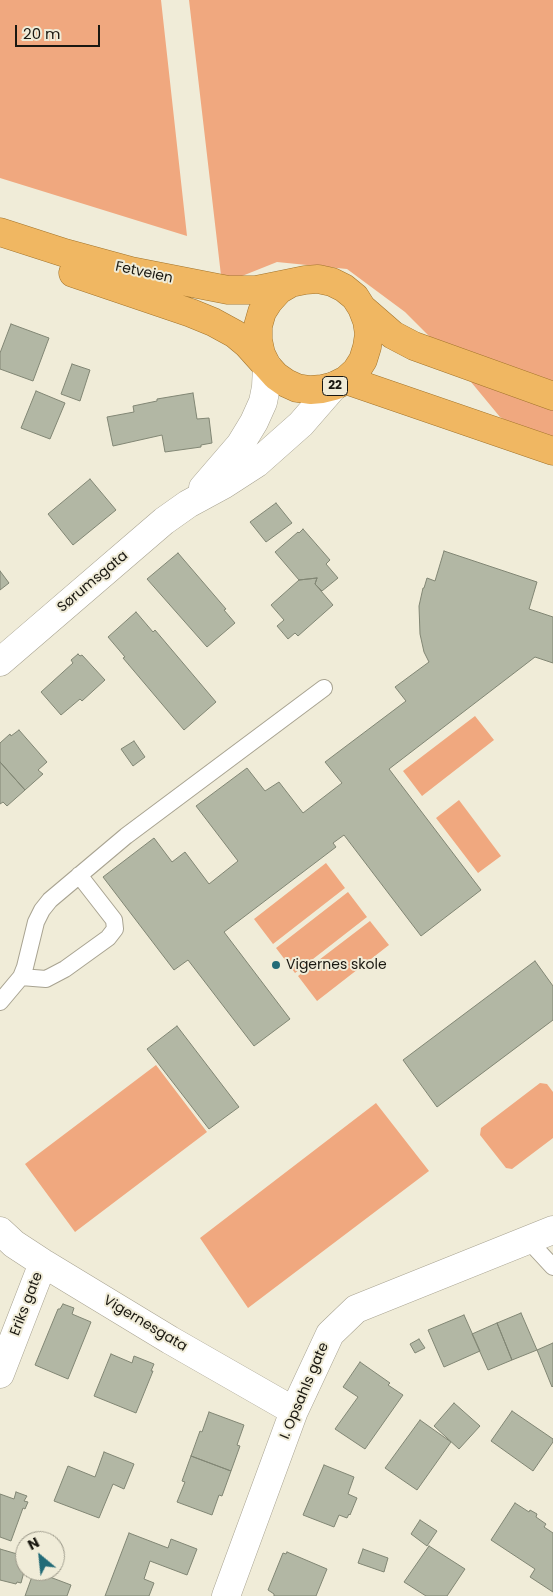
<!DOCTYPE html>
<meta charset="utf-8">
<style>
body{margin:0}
#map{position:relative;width:553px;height:1596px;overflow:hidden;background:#f0ecd8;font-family:Poppins,sans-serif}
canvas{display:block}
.north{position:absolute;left:15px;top:1531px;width:50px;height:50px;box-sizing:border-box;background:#f0ecd8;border:1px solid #9a9788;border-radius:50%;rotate:332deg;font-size:14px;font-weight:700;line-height:20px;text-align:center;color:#1a1811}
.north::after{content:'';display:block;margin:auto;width:18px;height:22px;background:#226b77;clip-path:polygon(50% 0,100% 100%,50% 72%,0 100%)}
.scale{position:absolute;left:15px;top:25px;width:85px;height:22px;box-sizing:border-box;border:2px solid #1a1811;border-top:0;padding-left:6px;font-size:15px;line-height:18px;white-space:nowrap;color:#1a1811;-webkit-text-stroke:4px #f0ecd8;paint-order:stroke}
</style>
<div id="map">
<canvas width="553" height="1596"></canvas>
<div class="north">N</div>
<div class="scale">20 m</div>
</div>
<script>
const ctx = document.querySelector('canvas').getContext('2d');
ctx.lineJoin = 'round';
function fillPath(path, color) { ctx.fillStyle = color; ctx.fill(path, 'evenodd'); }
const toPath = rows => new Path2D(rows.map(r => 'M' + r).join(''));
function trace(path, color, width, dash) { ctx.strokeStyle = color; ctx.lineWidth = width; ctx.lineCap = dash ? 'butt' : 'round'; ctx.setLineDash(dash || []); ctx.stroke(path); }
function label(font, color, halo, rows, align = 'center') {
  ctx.font = font + ' Poppins,sans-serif'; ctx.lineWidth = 4; ctx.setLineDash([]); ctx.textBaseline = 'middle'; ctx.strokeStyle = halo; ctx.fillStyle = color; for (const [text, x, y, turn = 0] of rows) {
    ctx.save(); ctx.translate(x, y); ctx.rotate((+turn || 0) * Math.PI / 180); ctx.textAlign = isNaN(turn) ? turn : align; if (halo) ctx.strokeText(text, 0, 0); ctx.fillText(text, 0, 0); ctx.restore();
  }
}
const green = toPath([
 [0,0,161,0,187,236,0,178],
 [189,0,553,0,553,448,547,445,500,417,452,359,405,312,347,269,277,262,222,284],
 [475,716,494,740,422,796,403,771],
 [459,800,501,856,478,873,436,818],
 [326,863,345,888,273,944,254,919],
 [348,892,367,917,295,973,276,948],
 [370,921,389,945,317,1001,298,976],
 [156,1065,207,1132,75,1232,25,1164],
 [540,1083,547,1084,553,1092,553,1138,512,1169,506,1168,480,1135,481,1128],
 [376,1103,429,1171,248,1308,200,1238]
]);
const building = toPath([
 [11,324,49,338,33,381,0,369,0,353,11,324],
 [72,364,90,370,80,401,61,394,72,364],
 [36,391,65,403,50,439,21,428,36,391],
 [193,393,197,419,209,418,212,443,201,445,201,447,165,452,162,435,113,446,107,417,134,412,133,406,157,401,157,399,193,393],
 [90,479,116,510,73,545,48,514,90,479],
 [276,503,292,523,266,542,250,522,276,503],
 [303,529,330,560,326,564,338,578,322,591,315,584,317,578,299,580,275,552,298,532,299,533,303,529],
 [444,551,537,582,529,609,553,617,553,663,535,657,389,769,481,890,421,936,344,835,333,843,336,847,224,932,290,1019,254,1046,188,960,174,970,103,877,154,838,172,862,185,852,209,884,238,861,196,806,247,768,265,791,279,782,303,813,342,783,325,762,406,701,395,687,429,662,424,652,420,634,419,606,423,588,424,588,427,578,435,581,444,551],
 [178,553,226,609,224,610,235,623,207,647,147,579,178,553],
 [0,571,9,583,0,590,0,571],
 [317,578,315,584,333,605,298,636,295,633,288,639,277,626,284,620,271,605,299,580,317,578],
 [136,612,153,632,155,630,216,702,184,730,123,658,125,657,108,637,136,612],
 [78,654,80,656,82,655,105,680,82,701,80,699,61,715,41,692,73,663,71,660,78,654],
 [19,730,47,762,38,770,43,774,25,790,0,762,0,743,10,734,11,736,19,730],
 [134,741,145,757,133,766,121,749,134,741],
 [0,762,25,790,7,806,3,802,0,804,0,762],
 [535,961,553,986,553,1020,437,1107,403,1060,535,961],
 [177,1026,239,1107,209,1129,147,1049,177,1026],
 [63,1304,74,1308,72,1314,91,1322,68,1379,35,1365,58,1309,60,1309,63,1304],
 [521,1313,537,1350,512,1360,497,1323,521,1313],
 [464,1315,480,1351,444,1367,428,1330,464,1315],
 [497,1323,512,1360,488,1370,472,1334,497,1323],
 [419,1339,425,1348,415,1353,410,1344,419,1339],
 [553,1343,553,1386,552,1387,537,1350,553,1343],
 [111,1354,132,1363,134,1356,154,1364,151,1371,153,1371,136,1413,94,1396,111,1354],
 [360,1362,390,1383,388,1385,403,1395,365,1449,335,1429,358,1397,343,1387,360,1362],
 [454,1403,480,1426,459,1449,434,1426,454,1403],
 [512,1411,553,1439,553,1442,533,1471,491,1441,512,1411],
 [209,1412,244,1425,237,1445,240,1446,231,1471,191,1456,200,1431,202,1432,209,1412],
 [420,1420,451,1442,417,1490,385,1468,420,1420],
 [104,1452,134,1464,124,1489,113,1484,99,1518,54,1501,68,1466,95,1477,104,1452],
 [191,1456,231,1471,222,1496,219,1495,212,1515,177,1502,185,1482,182,1481,191,1456],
 [324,1465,354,1477,348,1494,357,1498,350,1515,349,1514,347,1518,339,1515,334,1527,303,1515,324,1465],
 [16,1492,27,1496,24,1501,28,1502,25,1509,23,1508,11,1541,0,1537,0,1494,14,1499,16,1492],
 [515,1503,529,1512,530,1510,537,1514,536,1517,546,1524,544,1527,553,1533,553,1592,530,1577,535,1569,491,1540,515,1503],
 [420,1520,437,1531,427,1546,411,1534,420,1520],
 [129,1533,168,1548,171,1539,197,1549,187,1575,150,1561,144,1579,154,1583,149,1596,105,1596,129,1533],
 [429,1546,465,1569,447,1596,426,1596,404,1582,429,1546],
 [0,1549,24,1556,25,1568,21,1583,17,1582,16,1584,0,1580,0,1549],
 [363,1549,388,1558,384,1572,358,1563,363,1549],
 [287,1552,327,1569,316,1596,274,1596,274,1594,268,1590,283,1553,286,1554,287,1552],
 [34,1571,71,1585,67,1596,25,1596,34,1571]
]);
const service = toPath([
 [21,977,46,979,65,969,108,938,115,929,114,920,79,875],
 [0,1002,21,977,25,967,36,922,42,910,50,900,126,836,324,688],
 [528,1240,553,1267]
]);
const minor = toPath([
 [0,1231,14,1244,43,1263,170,1340,294,1411],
 [0,1374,43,1263],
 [226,1596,294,1411,330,1334,356,1309,553,1230]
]);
const secondary = toPath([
 [203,488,240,445,254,422,263,402,266,387,267,366],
 [0,662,164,521,188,504,223,485,257,463,301,424,334,386]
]);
const trunk = toPath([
 [0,232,65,253,131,271,228,290,256,290,305,280,318,279,332,282,344,288,355,297,362,308,367,321,369,334,367,347,363,360,356,371,346,380,334,386,322,389,310,390,297,388,286,383,276,376,267,366,261,354,258,340,258,326,262,312,269,301,279,290,291,283],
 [73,273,191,313,213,322,235,334,247,344,264,363],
 [362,308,393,335,414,346,553,396],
 [346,380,553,451]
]);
const markers = [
 [276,965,5,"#226b77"]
];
const shields = [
 [335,386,25]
];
const shieldNames = [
 ["22",335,386]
];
const streetNames = [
 ["Fetveien",144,273,12],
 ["Sørumsgata",93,582,-40],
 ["Eriks gate",27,1304,-69],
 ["Vigernesgata",145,1324,31],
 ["I. Opsahls gate",305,1391,-67]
];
const poiNames = [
 ["Vigernes skole",286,965]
];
fillPath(green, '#f0a87f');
fillPath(building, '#b2b7a4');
trace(building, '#818674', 1);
trace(service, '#a8a391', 18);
trace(minor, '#a8a391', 29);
trace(secondary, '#a8a391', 29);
trace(trunk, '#a2742c', 29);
trace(service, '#fff', 16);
trace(minor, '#fff', 28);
trace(secondary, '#fff', 28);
trace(trunk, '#f0b762', 28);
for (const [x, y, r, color] of markers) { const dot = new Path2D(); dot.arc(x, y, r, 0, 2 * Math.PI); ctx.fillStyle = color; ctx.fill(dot); trace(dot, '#f0ecd8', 2); }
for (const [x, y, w] of shields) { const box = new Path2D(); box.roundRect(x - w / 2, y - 9.5, w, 19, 4); ctx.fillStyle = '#f0ecd8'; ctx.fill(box); trace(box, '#1a1811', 1); }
label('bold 12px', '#1a1811', null, shieldNames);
label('14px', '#1a1811', '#f0ecd8', streetNames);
label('14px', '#1a1811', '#f0ecd8', poiNames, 'left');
</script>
